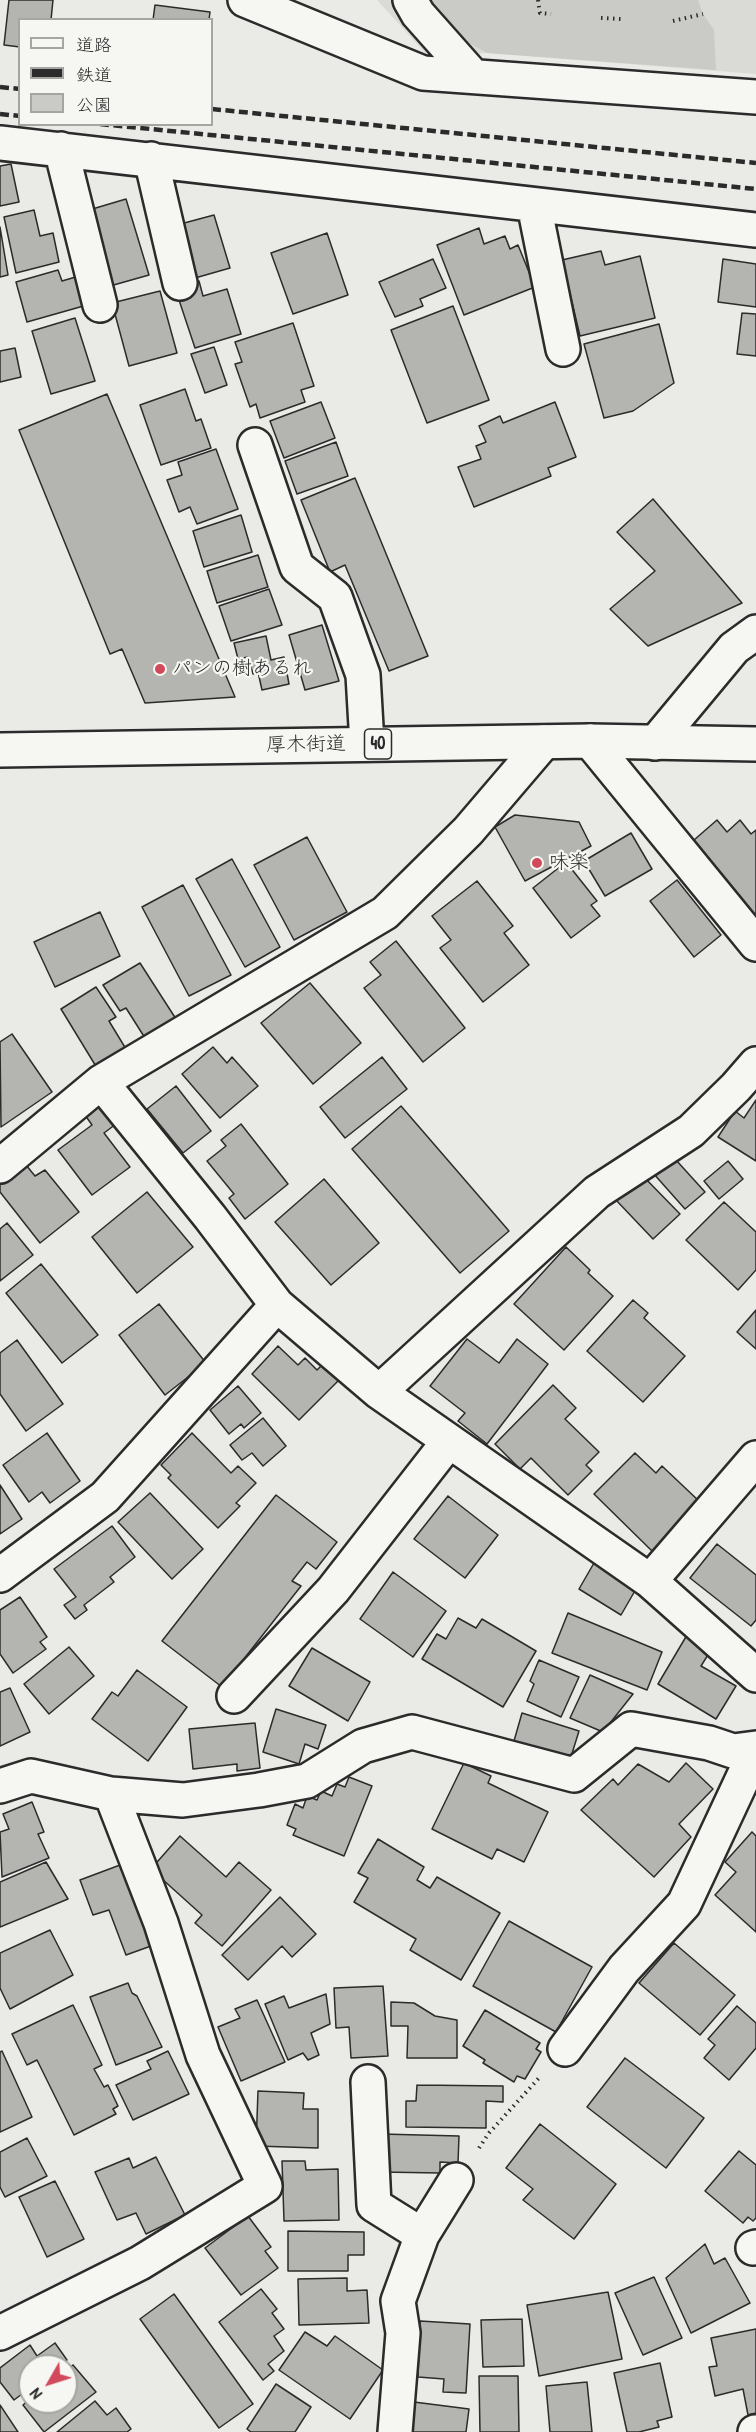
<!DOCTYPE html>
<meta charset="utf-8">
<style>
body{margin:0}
#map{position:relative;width:756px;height:2432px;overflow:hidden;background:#eaeae6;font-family:"Patrick Hand","Klee One",sans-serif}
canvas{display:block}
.legend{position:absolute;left:18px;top:18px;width:195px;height:108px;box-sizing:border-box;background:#f6f6f2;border:2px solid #a5a5a2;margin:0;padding:8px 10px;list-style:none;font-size:18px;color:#2b2b2b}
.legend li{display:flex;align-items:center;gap:12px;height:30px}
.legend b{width:30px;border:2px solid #a5a5a2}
.north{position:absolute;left:18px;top:2354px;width:60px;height:60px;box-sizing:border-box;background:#f6f6f2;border:2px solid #a5a5a2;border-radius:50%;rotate:231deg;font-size:16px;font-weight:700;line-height:24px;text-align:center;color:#2b2b2b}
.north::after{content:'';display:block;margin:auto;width:21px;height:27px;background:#d1495b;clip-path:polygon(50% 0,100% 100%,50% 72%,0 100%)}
</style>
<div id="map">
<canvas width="756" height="2432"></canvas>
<ul class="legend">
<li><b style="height:8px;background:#f6f6f2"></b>道路</li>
<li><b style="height:8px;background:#2b2b2b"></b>鉄道</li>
<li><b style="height:16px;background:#cacac7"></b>公園</li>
</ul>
<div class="north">N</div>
</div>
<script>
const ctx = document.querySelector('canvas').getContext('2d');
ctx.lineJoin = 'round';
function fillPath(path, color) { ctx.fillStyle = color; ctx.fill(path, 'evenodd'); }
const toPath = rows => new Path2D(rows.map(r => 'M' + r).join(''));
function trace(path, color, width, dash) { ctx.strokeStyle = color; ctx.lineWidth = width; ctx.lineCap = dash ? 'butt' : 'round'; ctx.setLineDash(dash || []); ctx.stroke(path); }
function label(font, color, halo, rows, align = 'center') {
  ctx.font = font + ' "Patrick Hand","Klee One",sans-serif'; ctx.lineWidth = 4.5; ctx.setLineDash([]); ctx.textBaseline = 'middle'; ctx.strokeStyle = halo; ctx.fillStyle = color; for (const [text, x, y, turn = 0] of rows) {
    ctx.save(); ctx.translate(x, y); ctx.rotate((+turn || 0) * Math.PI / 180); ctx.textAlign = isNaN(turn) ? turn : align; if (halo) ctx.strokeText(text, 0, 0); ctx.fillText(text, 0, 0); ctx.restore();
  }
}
const built = toPath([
 [377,0,756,0,756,74,487,53,429,57]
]);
const green = toPath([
 [432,0,698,0,703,14,714,30,716,70,487,53,469,43,447,25]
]);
const building = toPath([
 [9,0,53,0,51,20,20,20,20,47,4,45,9,0],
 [155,5,210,12,209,20,153,20,155,5],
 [11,164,19,202,0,206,0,166,11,164],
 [126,199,149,275,110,286,89,210,126,199],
 [34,210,40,236,53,233,59,262,16,273,4,217,34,210],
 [214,215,230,268,188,280,173,226,214,215],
 [0,227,8,275,0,277,0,227],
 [479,228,484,244,505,236,510,249,518,245,535,287,464,315,437,245,479,228],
 [327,233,348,295,293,314,271,253,327,233],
 [601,251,605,265,640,256,655,318,580,336,562,260,601,251],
 [433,259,446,288,420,299,423,306,395,317,379,282,433,259],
 [723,259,756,264,756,307,718,302,723,259],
 [58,270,62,281,79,276,87,305,27,322,16,282,58,270],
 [199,281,203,296,227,289,241,334,195,348,175,288,199,281],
 [160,291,177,353,129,366,112,303,160,291],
 [453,306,489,400,427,423,391,330,453,306],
 [742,313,756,314,756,356,737,354,742,313],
 [75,318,95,381,51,394,32,331,75,318],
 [293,323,314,386,301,390,305,402,260,418,256,404,250,407,235,364,242,362,235,342,293,323],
 [659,324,674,383,633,411,604,418,584,344,659,324],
 [214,347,227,385,205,393,191,354,214,347],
 [15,348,21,377,0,382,0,351,15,348],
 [185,389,196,421,201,419,211,448,161,465,140,405,185,389],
 [107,394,235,697,145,703,122,649,110,654,19,430,107,394],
 [321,402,335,438,284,458,270,421,321,402],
 [555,402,576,457,548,468,551,476,474,507,458,467,481,459,476,446,486,442,479,426,500,416,503,423,555,402],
 [336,442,348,476,297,494,285,461,336,442],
 [216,449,238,509,197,524,190,507,179,512,167,480,182,475,178,462,216,449],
 [355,478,428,656,389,671,345,565,330,572,301,500,355,478],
 [653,499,742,603,648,646,610,609,655,571,617,532,653,499],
 [241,515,252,552,204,567,193,531,241,515],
 [258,555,268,587,217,603,207,571,258,555],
 [269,589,282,625,231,641,219,606,269,589],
 [322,625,339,681,305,690,289,635,322,625],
 [266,636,271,660,284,657,289,684,262,690,258,672,253,674,248,657,238,659,234,643,266,636],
 [515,815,579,822,591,846,525,881,495,827,515,815],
 [717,820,727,832,740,820,751,834,756,830,756,916,694,840,717,820],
 [631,833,652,869,605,896,584,861,631,833],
 [307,837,347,912,294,940,254,865,307,837],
 [232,859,280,947,245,967,196,879,232,859],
 [566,862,597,901,591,905,600,916,571,938,533,888,566,862],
 [677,880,721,935,694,957,650,901,677,880],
 [477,881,513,926,504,933,529,965,483,1002,440,948,451,940,432,916,477,881],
 [183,885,231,975,189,996,142,907,183,885],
 [100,912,120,956,55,987,34,942,100,912],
 [396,941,465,1028,423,1062,364,988,381,975,370,962,396,941],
 [140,963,176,1019,145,1038,126,1008,120,1011,103,985,140,963],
 [310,983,361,1043,313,1084,261,1023,310,983],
 [96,987,116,1017,109,1021,126,1049,97,1068,61,1009,96,987],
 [12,1034,52,1092,1,1127,0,1042,12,1034],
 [213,1047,227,1063,232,1057,258,1086,220,1118,182,1074,213,1047],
 [382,1057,407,1089,345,1138,320,1107,382,1057],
 [176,1086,211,1131,183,1153,147,1109,176,1086],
 [756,1100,756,1161,718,1137,735,1111,744,1118,756,1100],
 [100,1104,116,1124,104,1133,130,1167,92,1195,58,1150,92,1125,85,1115,100,1104],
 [401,1106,509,1231,460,1273,352,1149,401,1106],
 [241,1124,288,1184,245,1219,229,1198,234,1194,207,1161,226,1146,221,1140,241,1124],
 [676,1160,705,1192,685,1209,653,1173,665,1162,669,1166,676,1160],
 [728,1161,743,1179,719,1199,704,1181,728,1161],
 [26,1165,35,1176,45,1170,79,1212,40,1243,0,1192,0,1185,26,1165],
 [641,1174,680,1214,653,1239,615,1199,641,1174],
 [324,1179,379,1243,331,1285,275,1222,324,1179],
 [147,1192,193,1247,137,1293,92,1237,147,1192],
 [724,1202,756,1232,756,1270,738,1290,686,1240,724,1202],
 [7,1223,33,1255,0,1281,0,1229,7,1223],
 [566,1247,590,1270,588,1273,613,1296,564,1350,514,1304,566,1247],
 [41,1264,98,1335,62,1363,6,1293,41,1264],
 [633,1300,648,1313,644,1318,685,1356,643,1402,587,1351,633,1300],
 [159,1304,206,1363,165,1395,119,1335,159,1304],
 [756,1310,756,1349,737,1332,756,1310],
 [467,1339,499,1363,517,1339,548,1364,487,1444,458,1421,465,1413,430,1386,467,1339],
 [17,1340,63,1404,26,1431,0,1394,0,1353,17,1340],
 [278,1346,298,1365,305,1358,317,1370,325,1362,341,1378,299,1420,252,1374,278,1346],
 [553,1385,576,1408,565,1419,599,1452,586,1465,592,1471,568,1495,531,1458,520,1469,495,1444,553,1385],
 [238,1386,261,1413,244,1428,241,1424,229,1434,210,1410,238,1386],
 [263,1418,286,1446,263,1466,252,1453,242,1460,230,1445,263,1418],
 [47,1433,80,1481,50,1503,42,1492,29,1502,3,1465,47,1433],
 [192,1433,231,1473,238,1466,256,1483,236,1503,240,1506,218,1528,168,1478,171,1475,161,1465,192,1433],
 [635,1453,656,1473,662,1466,700,1502,652,1551,594,1494,635,1453],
 [0,1485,22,1519,0,1534,0,1485],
 [150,1493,203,1549,172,1579,118,1522,150,1493],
 [276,1495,337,1542,316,1569,307,1562,292,1581,301,1586,222,1687,162,1641,276,1495],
 [448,1496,498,1535,465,1578,414,1539,448,1496],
 [112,1526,135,1557,110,1577,114,1582,84,1605,87,1610,75,1619,64,1605,76,1597,54,1569,112,1526],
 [717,1544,756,1575,756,1620,751,1626,690,1578,717,1544],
 [594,1563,636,1589,621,1615,579,1589,594,1563],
 [393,1572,446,1611,413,1657,360,1619,393,1572],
 [20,1597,47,1637,40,1642,46,1649,13,1673,0,1654,0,1610,20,1597],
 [568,1613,662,1652,647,1690,552,1653,568,1613],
 [458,1618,476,1628,482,1619,536,1651,503,1707,422,1659,437,1634,446,1639,458,1618],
 [687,1635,711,1650,701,1666,736,1686,716,1719,658,1684,687,1635],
 [69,1647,94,1676,49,1714,24,1684,69,1647],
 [312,1648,370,1682,348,1721,289,1686,312,1648],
 [539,1660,579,1677,561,1717,527,1701,534,1684,530,1681,539,1660],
 [137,1670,187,1707,148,1761,92,1719,112,1692,118,1696,137,1670],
 [590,1675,633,1694,603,1732,570,1718,590,1675],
 [10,1688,30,1732,0,1746,0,1692,10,1688],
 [276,1709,326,1725,318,1749,305,1744,299,1764,263,1752,276,1709],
 [522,1713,579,1731,570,1760,514,1741,522,1713],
 [255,1723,260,1768,237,1771,237,1764,193,1769,189,1729,255,1723],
 [464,1763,491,1776,488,1783,548,1812,524,1862,497,1849,492,1859,432,1829,464,1763],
 [686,1763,713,1789,679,1824,691,1837,654,1877,581,1810,613,1779,618,1785,638,1764,669,1782,686,1763],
 [349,1777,372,1786,344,1856,293,1835,296,1829,287,1825,295,1804,303,1808,307,1796,317,1800,321,1791,332,1796,337,1784,345,1787,349,1777],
 [32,1802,44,1832,38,1834,49,1858,2,1877,0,1832,9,1829,3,1814,32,1802],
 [752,1832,756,1836,756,1932,715,1895,736,1872,725,1862,752,1832],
 [180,1836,226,1877,239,1862,271,1890,222,1946,195,1923,202,1915,151,1869,180,1836],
 [378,1839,424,1867,417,1880,430,1888,437,1877,500,1913,461,1980,410,1950,416,1939,354,1902,368,1878,358,1873,378,1839],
 [46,1862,68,1899,0,1927,0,1882,46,1862],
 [120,1865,151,1946,126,1955,109,1910,93,1915,80,1880,120,1865],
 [280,1897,316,1934,292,1957,282,1946,248,1980,222,1955,280,1897],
 [509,1921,592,1967,556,2032,473,1986,509,1921],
 [50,1930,73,1975,10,2009,0,1988,0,1953,50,1930],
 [674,1943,735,1995,700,2035,639,1983,674,1943],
 [128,1983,132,1993,137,1996,162,2047,116,2065,90,1997,128,1983],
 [383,1986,388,2056,351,2058,349,2027,336,2028,334,1988,383,1986],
 [326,1994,330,2024,311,2033,319,2055,308,2060,303,2053,288,2060,265,2004,284,1996,289,2008,326,1994],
 [257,2000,285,2062,241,2081,218,2027,240,2018,235,2009,257,2000],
 [391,2002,414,2003,435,2016,457,2020,457,2058,407,2058,408,2026,391,2026,391,2002],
 [73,2005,102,2065,94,2069,104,2087,108,2085,118,2106,113,2109,116,2114,74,2135,37,2060,27,2065,12,2034,73,2005],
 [737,2006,756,2023,756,2048,729,2080,704,2058,715,2045,708,2039,737,2006],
 [485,2010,540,2043,536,2049,541,2052,525,2079,517,2076,514,2082,483,2063,485,2060,463,2046,485,2010],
 [2,2051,32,2117,0,2132,0,2052,2,2051],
 [168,2051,189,2094,133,2120,116,2085,151,2069,147,2061,168,2051],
 [625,2058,704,2118,666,2168,587,2107,625,2058],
 [417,2085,503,2086,503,2102,486,2101,486,2128,406,2127,406,2101,416,2101,417,2085],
 [258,2091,304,2093,303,2109,318,2109,318,2148,256,2146,258,2091],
 [540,2124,616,2184,574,2239,523,2200,533,2189,506,2168,540,2124],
 [381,2134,459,2136,458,2163,440,2162,440,2173,380,2172,381,2134],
 [27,2138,47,2176,5,2197,0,2187,0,2152,27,2138],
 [739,2151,756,2165,756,2218,753,2221,748,2217,743,2223,705,2191,739,2151],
 [156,2157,185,2215,146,2234,136,2213,117,2220,95,2172,129,2158,133,2168,156,2157],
 [282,2161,305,2161,306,2170,338,2169,339,2220,284,2221,282,2161],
 [55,2181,84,2239,47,2257,19,2197,55,2181],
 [248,2216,271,2247,265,2251,278,2268,241,2295,205,2248,248,2216],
 [288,2231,364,2232,364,2255,348,2255,348,2271,288,2271,288,2231],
 [705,2244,714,2264,725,2258,750,2303,691,2333,666,2278,705,2244],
 [654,2277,682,2338,643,2355,615,2293,654,2277],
 [347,2278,347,2291,367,2290,369,2323,299,2325,298,2279,347,2278],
 [261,2289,277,2309,272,2313,284,2329,274,2336,284,2351,268,2364,274,2371,263,2380,219,2322,261,2289],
 [608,2292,622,2359,539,2376,527,2305,608,2292],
 [174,2294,253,2404,219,2428,140,2319,174,2294],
 [522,2319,524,2366,483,2367,481,2320,522,2319],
 [420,2321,470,2324,466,2393,443,2392,444,2379,418,2377,420,2321],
 [756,2329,756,2413,748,2415,743,2389,715,2396,709,2367,717,2366,711,2338,756,2329],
 [305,2332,327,2346,335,2336,383,2370,350,2419,279,2370,305,2332],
 [55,2343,67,2360,59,2366,30,2366,30,2388,14,2400,0,2382,0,2368,30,2345,37,2356,55,2343],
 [660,2363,672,2417,657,2421,659,2427,639,2432,627,2432,614,2373,660,2363],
 [73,2365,96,2392,44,2432,23,2405,30,2399,30,2402,66,2402,66,2370,73,2365],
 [479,2376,518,2376,519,2432,480,2432,479,2376],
 [587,2382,592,2432,550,2432,546,2386,587,2382],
 [276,2384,311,2407,295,2432,251,2432,247,2429,276,2384],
 [95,2401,107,2415,116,2408,131,2429,127,2432,57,2432,95,2401],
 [414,2402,469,2409,466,2432,411,2432,414,2402],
 [0,2405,18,2432,0,2432,0,2405]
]);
const path = toPath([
 [538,0,540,13,551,14],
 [601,18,621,19],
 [673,21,703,14],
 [479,2148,489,2133,539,2078]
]);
const minor = toPath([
 [245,0,423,73,756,97],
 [410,0,418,14,473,76],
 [0,143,756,230],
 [61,149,100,305],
 [151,159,180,283],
 [534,205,563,349],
 [255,445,297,567,335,597,363,675,367,744],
 [590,741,756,944],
 [655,743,734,648,756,632],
 [101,1082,210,1217,277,1305,379,1392,650,1581,756,1675],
 [0,1166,101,1082,385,913,468,831,544,742],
 [379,1392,597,1192,691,1131,736,1087,756,1064],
 [0,1575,105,1497,277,1305],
 [650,1581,756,1458],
 [234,1696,333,1590,449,1441],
 [0,1786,31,1776,111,1794,183,1800,259,1790,307,1781,363,1746,412,1732,574,1775,631,1729,709,1743,733,1751,756,1748],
 [565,2049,624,1969,684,1904,756,1750],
 [368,2082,374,2205,422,2235],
 [753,2248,756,2247],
 [0,2333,140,2263,265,2186,203,2055,161,1923,111,1794],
 [395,2432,403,2333,398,2301,422,2235,456,2180],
 [755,2432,756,2432]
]);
const major = toPath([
 [0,750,590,741,756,744]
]);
const rail = toPath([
 [0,87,20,89],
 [212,109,756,163],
 [0,114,20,116],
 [100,124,756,189]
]);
const markers = [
 [160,669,6,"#d1495b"],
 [537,863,6,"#d1495b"]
];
const shields = [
 [378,744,27]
];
const shieldNames = [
 ["40",378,744]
];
const poiNames = [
 ["パンの樹あるれ",172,669],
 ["味楽",549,863]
];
const streetNames = [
 ["厚木街道",306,745,-1]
];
fillPath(built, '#dadad6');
fillPath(green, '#cacac7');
fillPath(building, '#b4b4b1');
trace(building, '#2b2b2b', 1.5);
trace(minor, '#2b2b2b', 38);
trace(major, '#2b2b2b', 38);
trace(path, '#2b2b2b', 4, [1.5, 4.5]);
trace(minor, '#f6f6f2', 33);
trace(major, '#f6f6f2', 33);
trace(rail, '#2b2b2b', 4.5, [9, 4.5]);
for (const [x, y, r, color] of markers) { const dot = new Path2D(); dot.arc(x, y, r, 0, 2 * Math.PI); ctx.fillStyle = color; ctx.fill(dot); trace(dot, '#f6f6f2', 2); }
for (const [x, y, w] of shields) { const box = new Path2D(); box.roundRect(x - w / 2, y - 15, w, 30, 4.5); ctx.fillStyle = '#f6f6f2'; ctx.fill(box); trace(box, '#2b2b2b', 1.5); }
label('bold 18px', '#2b2b2b', null, shieldNames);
label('20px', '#2b2b2b', '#f6f6f2', poiNames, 'left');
label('20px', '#2b2b2b', '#f6f6f2', streetNames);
</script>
